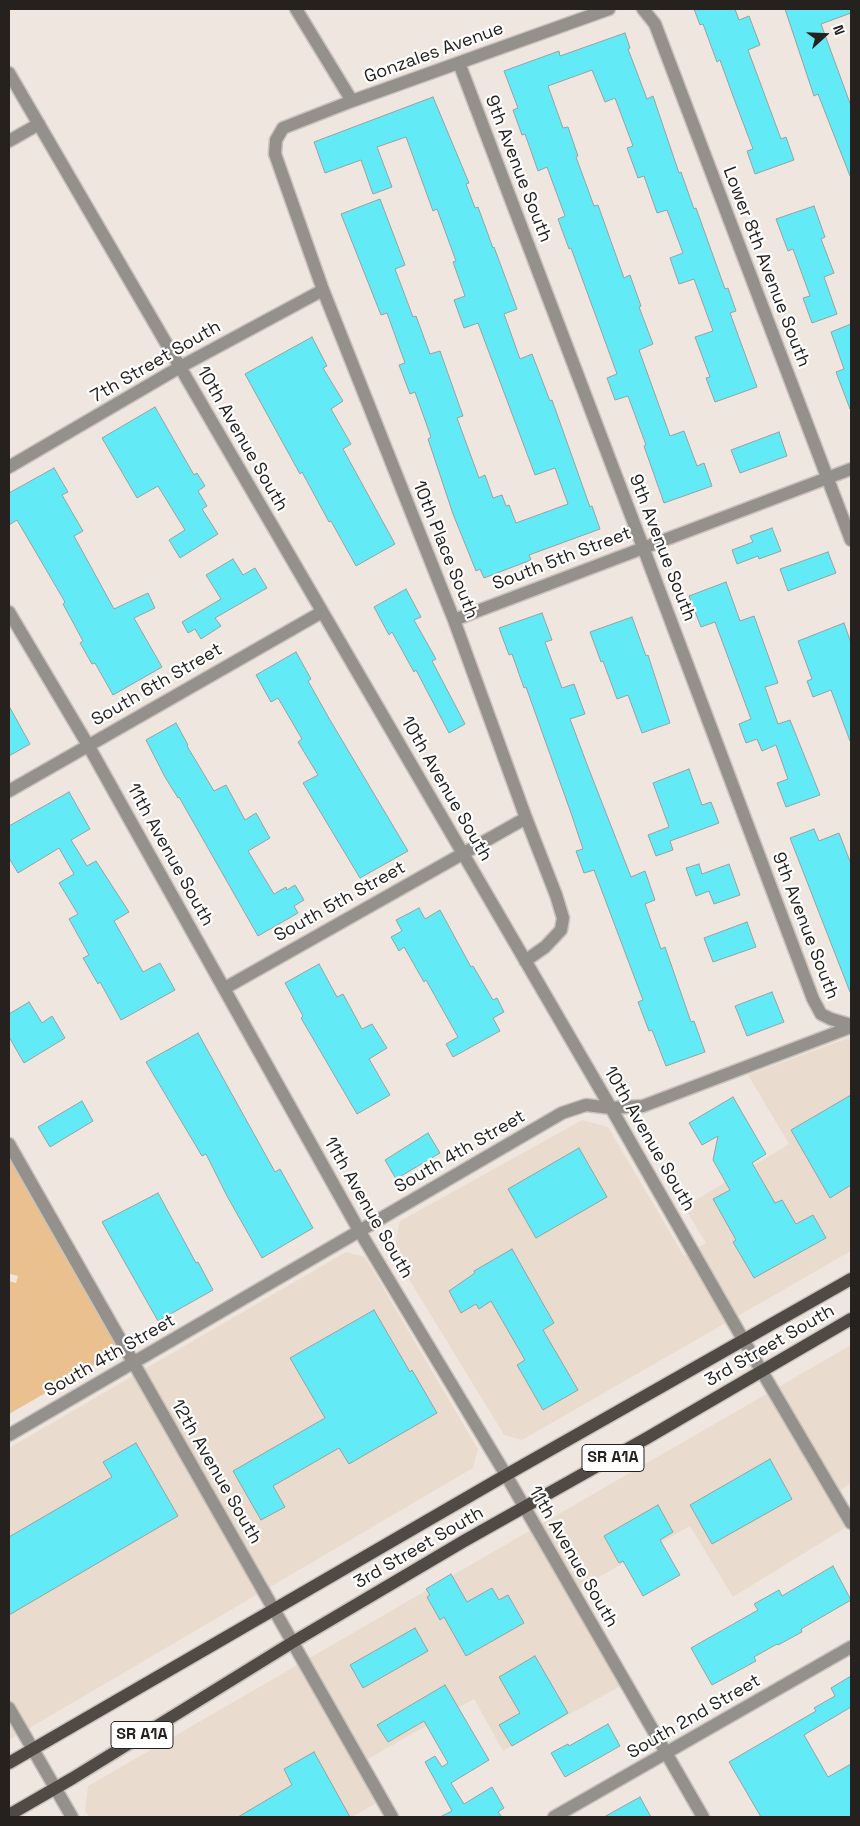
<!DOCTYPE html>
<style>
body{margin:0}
#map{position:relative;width:860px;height:1826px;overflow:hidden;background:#efe7df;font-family:"Space Grotesk",sans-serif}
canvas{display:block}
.frame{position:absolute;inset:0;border:10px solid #24211e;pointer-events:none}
.north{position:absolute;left:800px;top:10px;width:50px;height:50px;-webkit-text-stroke:4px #fff;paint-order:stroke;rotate:70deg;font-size:14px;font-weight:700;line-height:20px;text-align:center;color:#24211e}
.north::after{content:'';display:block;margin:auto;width:18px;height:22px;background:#24211e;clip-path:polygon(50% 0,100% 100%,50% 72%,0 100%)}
</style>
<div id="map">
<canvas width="860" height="1826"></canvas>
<div class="frame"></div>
<div class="north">N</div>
</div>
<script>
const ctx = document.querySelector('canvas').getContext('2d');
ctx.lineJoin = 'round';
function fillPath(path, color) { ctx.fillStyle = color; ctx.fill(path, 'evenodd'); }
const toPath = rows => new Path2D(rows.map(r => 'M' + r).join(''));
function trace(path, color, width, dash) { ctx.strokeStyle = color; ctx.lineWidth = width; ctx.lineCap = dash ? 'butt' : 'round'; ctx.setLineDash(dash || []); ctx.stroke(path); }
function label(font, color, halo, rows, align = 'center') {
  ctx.font = font + ' "Space Grotesk",sans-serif'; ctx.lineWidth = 4.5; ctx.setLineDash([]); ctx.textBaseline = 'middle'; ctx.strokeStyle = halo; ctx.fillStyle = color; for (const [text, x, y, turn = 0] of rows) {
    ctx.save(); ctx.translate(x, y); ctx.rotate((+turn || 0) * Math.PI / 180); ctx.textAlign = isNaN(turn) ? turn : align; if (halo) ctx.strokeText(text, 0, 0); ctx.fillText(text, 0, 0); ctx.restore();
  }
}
const built = toPath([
 [851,1037,851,1251,522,1440,504,1435,393,1253,400,1221,582,1120,608,1127,684,1256,706,1243,684,1207,789,1144,748,1075],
 [346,1252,365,1257,478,1449,473,1468,9,1740,9,1448],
 [851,1345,851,1483,832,1496,850,1525,733,1597,690,1526,576,1590,628,1682,503,1751,474,1699,359,1764,380,1801,352,1817,89,1817,85,1811,88,1786]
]);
const green = toPath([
 [9,1153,116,1341,108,1357,9,1414,9,1281,16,1283,18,1276,10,1274,9,1272]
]);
const building = toPath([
 [694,9,735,9,739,20,749,16,760,45,748,50,781,139,786,137,794,160,755,174,747,151,753,149,733,96,720,60,717,62,703,24,700,25,694,9],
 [785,9,851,9,851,13,821,24,851,106,851,176,850,176,818,94,814,96,785,9],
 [625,33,630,48,628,49,647,99,653,96,679,173,681,172,694,209,696,208,725,289,728,288,736,311,730,313,757,387,715,402,706,378,710,377,695,337,713,331,694,279,679,284,670,258,683,253,667,210,657,213,644,176,638,178,627,148,633,146,615,98,605,102,592,70,548,86,563,128,568,127,578,156,576,157,594,206,598,205,624,278,630,275,641,306,639,307,653,344,639,350,670,436,684,431,697,466,704,463,712,486,664,503,644,446,646,445,628,396,615,400,607,378,617,374,571,248,569,249,558,219,565,216,547,167,538,171,525,134,522,135,513,110,518,108,504,71,559,51,560,56,625,33],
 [433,97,469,183,466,184,475,208,478,207,493,248,494,247,517,309,504,314,520,359,532,354,550,401,552,400,590,507,592,506,600,529,529,555,531,560,484,578,480,569,476,571,453,514,428,439,431,437,415,392,410,394,399,365,405,363,387,313,381,315,341,214,380,199,405,265,395,269,413,317,416,316,430,354,440,351,463,416,457,418,479,478,485,475,493,498,502,495,506,506,509,505,516,523,568,504,555,468,535,475,478,323,464,328,454,300,465,296,453,262,456,261,437,209,433,211,406,137,377,147,392,187,373,194,361,160,325,173,314,142,433,97],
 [814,206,825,237,821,239,834,273,824,277,837,314,812,323,803,298,810,296,793,249,788,251,776,219,814,206],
 [851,324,851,409,850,409,836,372,844,369,831,332,851,324],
 [312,337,327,366,323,368,343,401,331,409,351,444,343,449,395,544,356,566,331,521,329,522,302,472,300,474,245,374,312,337],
 [155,407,194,475,197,473,205,486,198,491,207,506,202,509,218,534,180,558,169,540,185,530,158,486,137,498,102,438,155,407],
 [779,432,787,456,740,473,731,450,779,432],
 [54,468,68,492,62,495,83,531,74,536,114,609,148,593,155,608,134,618,162,667,113,695,95,663,92,664,80,643,83,641,63,604,65,602,17,520,9,525,9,493,54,468],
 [772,528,781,551,759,559,758,556,737,564,732,550,753,542,750,536,772,528],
 [828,552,836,573,788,591,780,569,828,552],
 [233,559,243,575,255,568,267,588,215,618,221,626,201,639,195,629,188,633,182,622,221,599,206,575,233,559],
 [726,582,740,621,754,616,778,683,765,687,778,724,790,720,820,795,786,807,777,783,788,779,776,745,762,751,757,739,746,743,739,724,751,719,715,622,701,627,689,596,726,582],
 [406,589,421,617,414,620,436,659,432,661,465,724,449,733,416,670,414,672,392,632,389,635,374,607,406,589],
 [542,613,552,640,545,642,562,688,574,684,585,714,570,719,588,767,631,877,645,871,655,900,645,904,661,949,665,947,691,1022,694,1021,705,1052,666,1066,652,1030,649,1031,638,1002,643,1000,594,870,584,873,576,851,583,849,571,813,526,687,524,688,512,654,509,655,499,628,542,613],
 [632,617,646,656,648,655,670,723,642,733,628,695,617,699,603,661,601,662,590,632,632,617],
 [844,623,851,643,851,741,850,741,831,690,813,697,807,681,812,679,798,641,844,623],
 [296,652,311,679,308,681,330,720,408,851,360,878,303,783,318,775,298,742,302,739,278,698,271,702,256,675,296,652],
 [9,706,30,744,9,756,9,706],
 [176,723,188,745,187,746,214,791,226,785,245,820,256,813,270,838,248,851,274,894,286,887,287,890,295,885,304,900,294,906,298,913,258,936,179,797,178,798,165,777,146,740,176,723],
 [689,769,702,805,711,802,719,823,670,841,673,850,656,856,648,835,669,827,653,783,689,769],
 [69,792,90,829,71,840,87,866,96,861,129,912,114,921,143,972,160,963,175,990,121,1020,100,982,98,984,83,958,89,955,69,919,78,914,59,883,74,874,59,848,18,873,9,858,9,826,69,792],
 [814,829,819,841,839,833,851,864,851,992,850,992,790,838,814,829],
 [699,864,702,874,729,864,740,895,714,904,709,891,696,896,686,868,699,864],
 [419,908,425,919,440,910,471,967,473,966,493,1000,497,998,504,1012,493,1018,500,1031,453,1057,446,1044,458,1037,426,980,424,982,404,947,399,951,391,937,402,931,396,920,419,908],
 [747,922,756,947,713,962,704,938,747,922],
 [319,964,337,997,343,994,362,1029,372,1024,387,1048,369,1059,390,1095,357,1114,301,1018,303,1016,285,983,319,964],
 [772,992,784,1022,747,1036,735,1006,772,992],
 [29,1002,42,1023,52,1016,65,1038,24,1063,9,1037,9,1014,29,1002],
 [198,1033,275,1172,280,1169,313,1228,262,1258,227,1196,206,1154,202,1156,146,1062,198,1033],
 [851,1095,851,1185,830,1198,791,1130,851,1095],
 [733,1097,766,1154,752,1163,775,1203,782,1200,796,1224,813,1215,826,1238,754,1278,733,1242,736,1240,713,1199,730,1190,713,1160,718,1136,702,1145,689,1123,733,1097],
 [82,1101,93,1121,50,1147,38,1127,82,1101],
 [428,1133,440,1153,396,1179,385,1160,428,1133],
 [579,1148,607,1197,536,1238,508,1189,579,1148],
 [158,1193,196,1263,198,1262,213,1290,158,1321,102,1222,158,1193],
 [512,1249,554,1323,543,1330,578,1390,543,1410,517,1365,525,1360,491,1301,479,1309,476,1304,461,1313,449,1291,475,1273,474,1271,512,1249],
 [374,1310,410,1372,412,1370,437,1413,349,1464,339,1448,273,1486,285,1507,261,1520,233,1471,325,1418,290,1358,374,1310],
 [136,1443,178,1516,9,1615,9,1537,112,1477,103,1462,136,1443],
 [770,1459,792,1499,712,1544,690,1505,770,1459],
 [658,1505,673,1532,660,1540,680,1575,643,1596,623,1561,619,1563,604,1536,658,1505],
 [833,1566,851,1600,801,1629,802,1632,778,1645,777,1644,754,1657,756,1661,712,1685,691,1648,758,1610,754,1604,779,1590,782,1596,833,1566],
 [451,1574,467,1602,492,1588,499,1600,508,1595,524,1623,466,1656,444,1617,440,1620,427,1597,430,1595,426,1589,451,1574],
 [415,1628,428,1651,363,1688,350,1665,415,1628],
 [535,1656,568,1713,512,1746,499,1725,520,1713,499,1677,535,1656],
 [851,1676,851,1707,804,1735,828,1777,851,1764,851,1817,761,1817,729,1762,816,1711,814,1708,835,1696,831,1688,851,1676],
 [445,1685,489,1760,451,1783,464,1804,492,1787,504,1808,498,1812,502,1817,440,1817,452,1811,425,1762,435,1756,442,1767,448,1763,424,1721,388,1742,377,1725,445,1685],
 [608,1724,620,1746,565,1777,551,1753,568,1744,569,1746,608,1724],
 [314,1752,350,1817,238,1817,292,1785,284,1769,314,1752],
 [640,1797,651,1817,604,1817,640,1797]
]);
const minor = toPath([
 [296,9,352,101],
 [643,9,655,24,851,540],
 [459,63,643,547,813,999,821,1014,831,1019,851,1025],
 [9,73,611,1108,744,1341,851,1523],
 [9,141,39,124],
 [9,467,180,367,323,290],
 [9,612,88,745,360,1232,506,1475,703,1817],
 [454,620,851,469],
 [9,791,322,612],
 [525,961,545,947,561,930,563,918,556,895,526,818,454,620,323,290,275,154,276,140,283,128,352,101,609,9],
 [225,988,526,818],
 [9,1144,392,1817],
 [9,1435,562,1113,586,1105,611,1108,643,1106,851,1027],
 [554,1817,851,1647]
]);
const tertiary = toPath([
 [9,1708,72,1817]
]);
const primary = toPath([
 [9,1763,506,1475,851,1279],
 [9,1815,73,1778,293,1642,464,1541,647,1438,851,1319]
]);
const shields = [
 [613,1458,62],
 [142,1735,62]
];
const shieldNames = [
 ["SR A1A",613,1458],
 ["SR A1A",142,1735]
];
const streetNames = [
 ["Gonzales Avenue",434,53,-20],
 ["9th Avenue South",518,169,69],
 ["Lower 8th Avenue South",766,267,69],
 ["7th Street South",156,362,-30],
 ["10th Avenue South",242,439,60],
 ["9th Avenue South",662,548,69],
 ["10th Place South",445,550,68],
 ["South 5th Street",562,559,-21],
 ["South 6th Street",157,685,-30],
 ["10th Avenue South",446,789,60],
 ["11th Avenue South",170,855,61],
 ["South 5th Street",340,902,-29],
 ["9th Avenue South",805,926,69],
 ["10th Avenue South",649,1139,60],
 ["South 4th Street",460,1152,-30],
 ["11th Avenue South",368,1208,60],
 ["3rd Street South",770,1346,-30],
 ["South 4th Street",110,1356,-30],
 ["12th Avenue South",216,1472,60],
 ["3rd Street South",419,1548,-30],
 ["11th Avenue South",573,1557,60],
 ["South 2nd Street",694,1717,-30]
];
fillPath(built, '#e9dcce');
fillPath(green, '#eac08e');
fillPath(building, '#62ebf6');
trace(building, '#95a2a3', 1);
trace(minor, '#cac3bc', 15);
trace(tertiary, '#cac3bc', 15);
trace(primary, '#cac3bc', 15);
trace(minor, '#94918d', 12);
trace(tertiary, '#94918d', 12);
trace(primary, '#4f4a44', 12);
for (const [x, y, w] of shields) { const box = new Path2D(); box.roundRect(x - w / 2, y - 13.5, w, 27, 4); ctx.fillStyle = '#fff'; ctx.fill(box); trace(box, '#24211e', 1); }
label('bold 16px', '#24211e', null, shieldNames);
label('18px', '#24211e', '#fff', streetNames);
</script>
